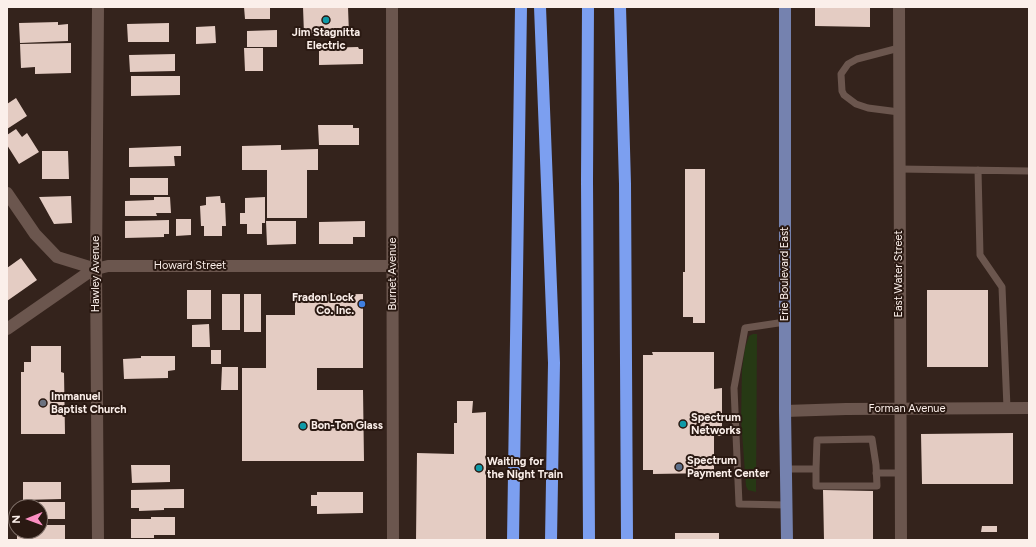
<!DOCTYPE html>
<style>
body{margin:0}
#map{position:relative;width:1036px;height:547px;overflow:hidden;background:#34231c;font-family:Figtree,sans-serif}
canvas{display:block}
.frame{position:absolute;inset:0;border:8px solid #fbefea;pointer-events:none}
.north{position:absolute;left:8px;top:499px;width:40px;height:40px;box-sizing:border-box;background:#2a1912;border:1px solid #7e6f68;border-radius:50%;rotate:269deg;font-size:11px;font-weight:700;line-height:16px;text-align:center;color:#fbefea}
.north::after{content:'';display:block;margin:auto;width:14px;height:18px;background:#fc8fc2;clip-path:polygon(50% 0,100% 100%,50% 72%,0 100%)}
</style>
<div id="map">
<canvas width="1036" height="547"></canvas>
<div class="frame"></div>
<div class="north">N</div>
</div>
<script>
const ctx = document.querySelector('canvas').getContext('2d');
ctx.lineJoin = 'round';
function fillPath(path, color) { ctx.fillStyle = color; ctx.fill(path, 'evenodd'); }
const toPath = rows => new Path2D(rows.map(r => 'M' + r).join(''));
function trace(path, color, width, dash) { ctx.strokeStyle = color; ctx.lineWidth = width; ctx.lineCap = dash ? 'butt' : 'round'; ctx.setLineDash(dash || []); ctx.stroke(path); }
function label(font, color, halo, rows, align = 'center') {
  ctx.font = font + ' Figtree,sans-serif'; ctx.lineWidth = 4; ctx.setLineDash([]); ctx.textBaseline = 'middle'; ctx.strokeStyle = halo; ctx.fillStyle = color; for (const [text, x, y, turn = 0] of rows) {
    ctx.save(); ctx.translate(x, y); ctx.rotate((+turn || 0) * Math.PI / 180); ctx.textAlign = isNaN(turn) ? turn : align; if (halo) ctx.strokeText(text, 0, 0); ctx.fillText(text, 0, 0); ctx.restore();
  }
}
const green = toPath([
 [753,334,757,334,756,492,748,490,746,486,741,419,742,370,745,348,749,336]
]);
const building = toPath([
 [244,7,270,7,270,19,245,19],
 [303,7,348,7,349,34,304,34],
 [815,7,870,7,870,27,815,26],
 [58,22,58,25,68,24,68,41,20,43,19,23],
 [169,23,169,42,128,42,127,24],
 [215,26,216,43,196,44,196,27],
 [277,30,277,47,247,47,247,31],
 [71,43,71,73,35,74,35,67,21,68,20,44],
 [358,47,359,49,363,49,363,64,319,65,319,48],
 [244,48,263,48,263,71,245,71],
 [175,54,175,71,130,72,129,55],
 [131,76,180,76,180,95,131,96],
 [16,98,27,116,7,129,7,104],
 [318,125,353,125,353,128,359,128,359,145,319,145],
 [16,129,22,137,27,133,39,152,19,164,7,145,7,135],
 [281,145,281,150,318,149,318,170,307,170,307,218,267,218,267,170,242,170,242,146],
 [181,146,181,156,174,156,175,166,129,167,129,148],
 [42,151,68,151,69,179,42,179],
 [685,169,705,169,705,323,693,323,693,317,683,317,683,272,685,272],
 [130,178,168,178,168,195,130,195],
 [71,196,72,223,54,224,39,197],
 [220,196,221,203,225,203,226,226,222,226,222,236,204,236,204,226,201,226,200,206,206,205,206,197],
 [154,197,170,197,171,213,156,213,157,216,125,216,125,201,154,200],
 [265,197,265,223,262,223,262,234,247,234,247,224,240,224,240,213,245,213,245,198],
 [176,219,191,219,191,235,176,236],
 [169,220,169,234,164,234,164,237,125,238,125,221],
 [266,221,296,221,296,244,267,245],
 [365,221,365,237,353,237,353,244,319,244,319,222],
 [21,258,37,280,7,301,7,268],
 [187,290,211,290,211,319,187,319],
 [927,290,988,290,988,367,927,367],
 [222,294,240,294,240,330,222,330],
 [244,294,261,294,261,332,244,332],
 [363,294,363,368,317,368,317,390,363,390,364,461,242,461,242,368,266,368,266,315,295,315,295,295],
 [209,324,210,347,192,347,192,325],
 [31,346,61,346,61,372,64,373,65,434,21,434,21,372,24,372,24,362,31,362],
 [211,350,221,350,221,364,211,364],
 [652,352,714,352,714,389,722,388,722,436,714,436,714,473,653,474,653,470,643,470,643,355,653,355],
 [141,356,175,356,175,370,168,371,168,378,124,379,123,359,141,358],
 [222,367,238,367,238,390,221,390],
 [457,401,473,401,472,413,486,412,486,540,416,540,417,453,454,454,454,423,457,423],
 [1013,433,1013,484,922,484,921,434],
 [131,465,170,465,170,482,132,483],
 [23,482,61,482,61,499,23,500],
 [184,489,184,508,164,508,164,510,139,511,139,508,131,508,131,490],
 [823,490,873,491,873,540,824,540],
 [317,492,363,492,363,513,317,514,317,506,311,506,311,495,317,495],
 [22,502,65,502,65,519,40,519,40,507,23,507],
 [151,517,175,517,175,535,154,535,154,538,131,538,131,519,151,519],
 [40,525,65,525,65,540,17,540,17,531,40,531],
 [982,526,997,526,997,532,981,532],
 [675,533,719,533,719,540,675,540]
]);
const service = toPath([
 [899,48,857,59,848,64,841,74,842,91,844,95,856,104,868,108,899,112],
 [899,169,1029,171],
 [978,170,980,255,1002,287,1007,408],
 [785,322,745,328,734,388,739,504,786,505],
 [786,469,816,469,817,440,872,439,876,465,877,486,816,486,816,469],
 [876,473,900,473]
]);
const minor = toPath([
 [98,7,96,269,98,540],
 [7,193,35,234,57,257,96,269],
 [7,329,92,270,108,266,393,266],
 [785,411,846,409,1029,408]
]);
const tertiary = toPath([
 [392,7,393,540],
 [899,7,901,540]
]);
const primary = toPath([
 [785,7,785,411,787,540]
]);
const motorway = toPath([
 [540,7,554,363,551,540],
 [588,7,587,180,589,540],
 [620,7,625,184,627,540],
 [513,540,521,7]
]);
const markers = [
 [326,20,4,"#0f9aa8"],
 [362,304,4,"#3f7fe0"],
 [43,403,4,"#6b7280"],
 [683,424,4,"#0f9aa8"],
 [303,426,4,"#0f9aa8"],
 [679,467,4,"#5c6f8a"],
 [479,468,4,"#0f9aa8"]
];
const poiNames = [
 ["Jim Stagnitta",326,33,"center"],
 ["Electric",326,46,"center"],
 ["Fradon Lock",354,298,"right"],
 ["Co. Inc.",354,311,"right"],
 ["Immanuel",51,397],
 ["Baptist Church",51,410],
 ["Spectrum",691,418],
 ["Networks",691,431],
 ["Bon-Ton Glass",311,426],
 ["Spectrum",687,461],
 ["Payment Center",687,474],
 ["Waiting for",487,462],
 ["the Night Train",487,475]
];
const streetNames = [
 ["Howard Street",190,266],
 ["Hawley Avenue",96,274,-90],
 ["Burnet Avenue",393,274,-90],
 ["Erie Boulevard East",785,274,-90],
 ["East Water Street",899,274,-90],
 ["Forman Avenue",907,409]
];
fillPath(green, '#263914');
fillPath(building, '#e4ccc3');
trace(service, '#6b564e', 7);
trace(minor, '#6b564e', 12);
trace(tertiary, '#6b564e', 12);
trace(primary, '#7582af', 12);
trace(motorway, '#7c9ff0', 12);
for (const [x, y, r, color] of markers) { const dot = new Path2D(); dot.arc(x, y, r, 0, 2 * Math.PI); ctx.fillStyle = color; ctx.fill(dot); trace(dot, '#2a1912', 1.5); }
label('bold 11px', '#fbefea', '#2a1912', poiNames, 'left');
label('11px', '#fbefea', '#2a1912', streetNames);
</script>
